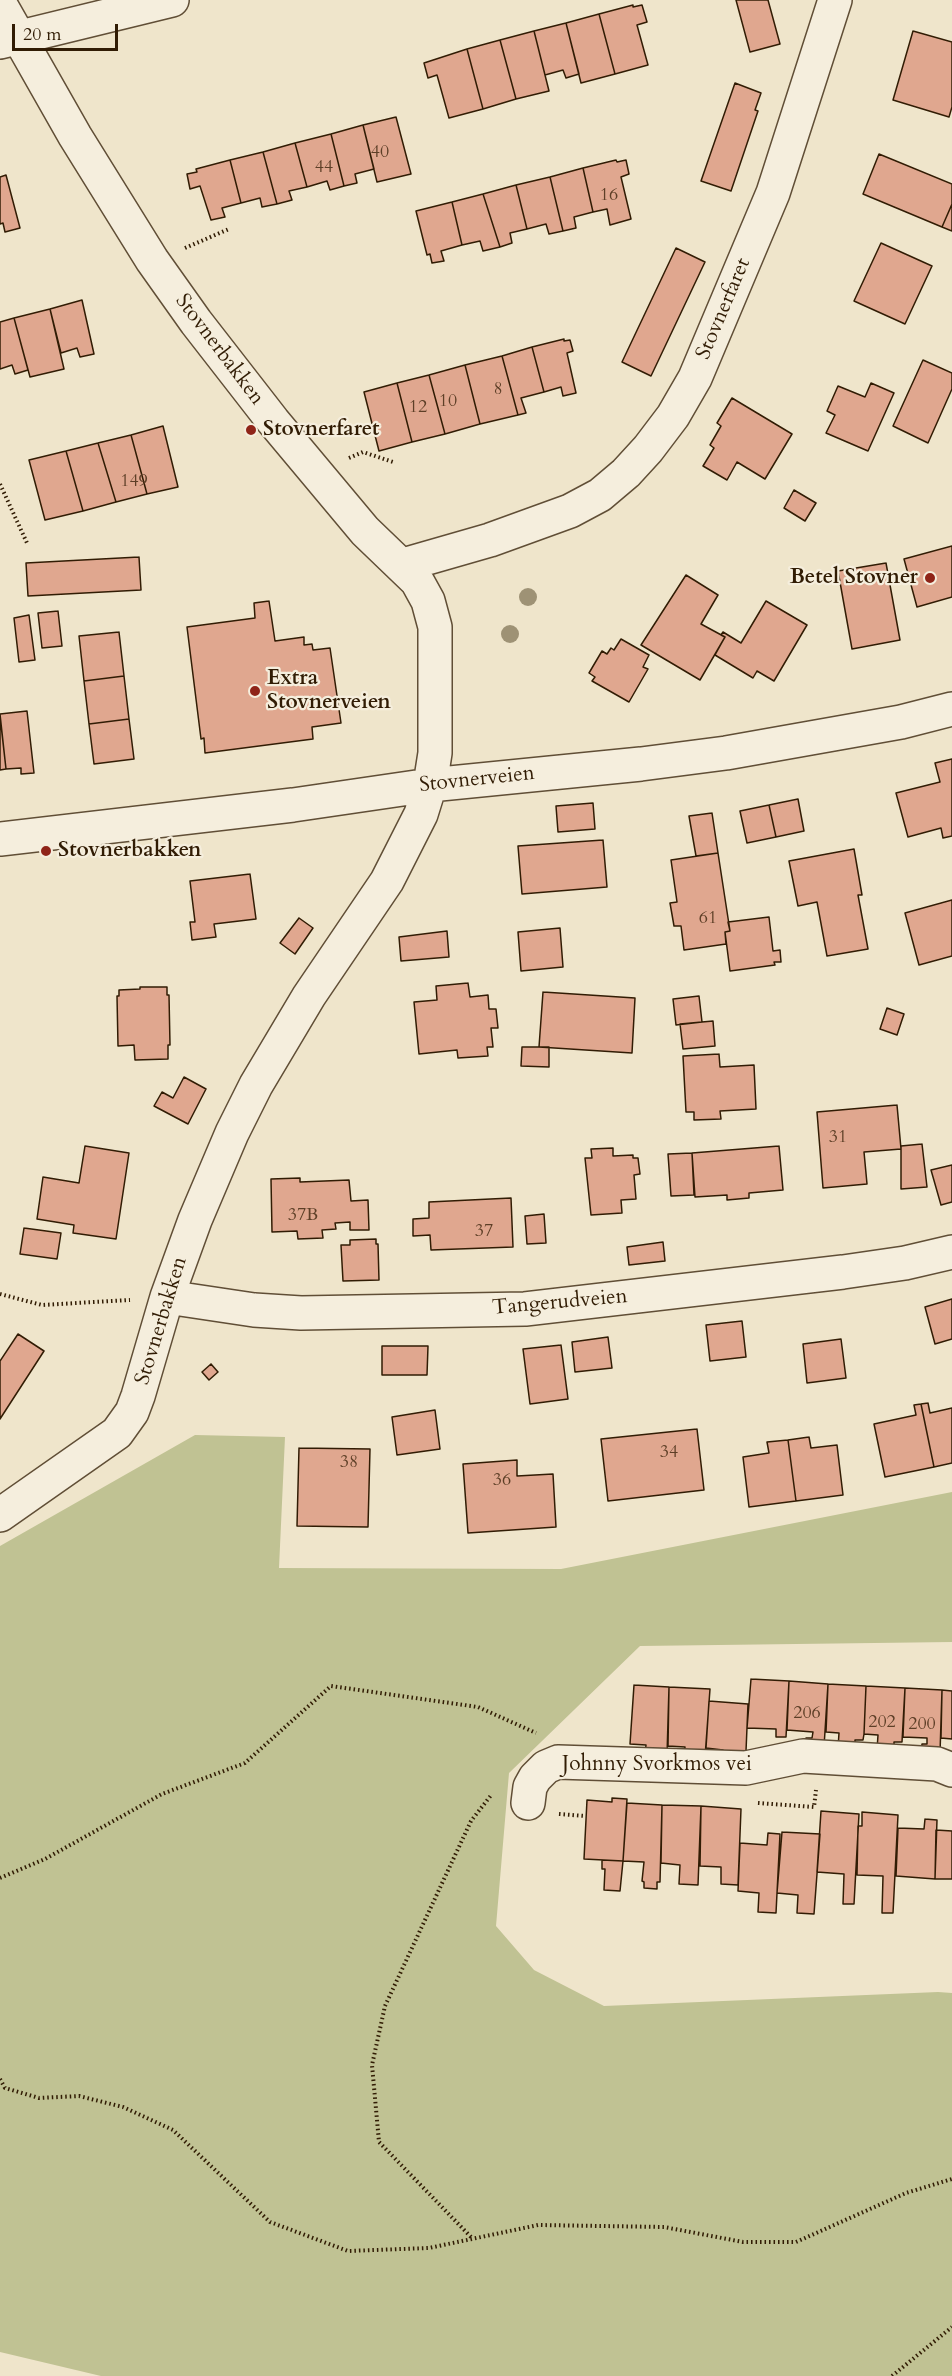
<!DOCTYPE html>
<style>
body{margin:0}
#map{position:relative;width:952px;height:2376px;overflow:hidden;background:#efe5cb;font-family:Cardo,serif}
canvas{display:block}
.scale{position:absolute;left:12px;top:24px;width:106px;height:27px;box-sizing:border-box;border:3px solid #311c04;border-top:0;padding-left:8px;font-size:18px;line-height:21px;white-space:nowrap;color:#311c04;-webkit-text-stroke:4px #f5eedd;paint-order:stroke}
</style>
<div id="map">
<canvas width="952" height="2376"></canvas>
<div class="scale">20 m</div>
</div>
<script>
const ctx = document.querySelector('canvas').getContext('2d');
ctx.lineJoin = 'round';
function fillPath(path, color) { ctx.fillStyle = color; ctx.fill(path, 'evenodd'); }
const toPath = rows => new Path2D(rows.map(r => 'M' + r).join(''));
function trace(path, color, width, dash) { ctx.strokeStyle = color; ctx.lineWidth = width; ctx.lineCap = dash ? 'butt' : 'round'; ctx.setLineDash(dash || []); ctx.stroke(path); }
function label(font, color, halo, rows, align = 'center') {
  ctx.font = font + ' Cardo,serif'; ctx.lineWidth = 4.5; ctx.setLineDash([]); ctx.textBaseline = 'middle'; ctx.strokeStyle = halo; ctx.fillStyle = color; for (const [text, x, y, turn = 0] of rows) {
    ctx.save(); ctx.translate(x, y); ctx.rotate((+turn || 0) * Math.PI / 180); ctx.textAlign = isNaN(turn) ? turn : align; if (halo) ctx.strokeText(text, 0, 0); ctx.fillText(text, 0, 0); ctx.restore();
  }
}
const green = toPath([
 [195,1435,285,1437,279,1568,561,1569,952,1492,952,1642,640,1646,509,1773,496,1926,534,1970,604,2006,938,1992,952,1993,952,2376,101,2376,0,2352,0,1546]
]);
const building = toPath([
 [736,0,768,0,780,44,750,52,736,0],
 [633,5,633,7,642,5,647,22,637,25,648,65,615,74,599,14,633,5],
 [599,14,615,74,581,83,566,23,599,14],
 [566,23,579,74,566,78,563,70,545,75,534,31,566,23],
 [534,31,549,91,516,99,500,40,534,31],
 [913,31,952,42,952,107,949,117,893,100,913,31],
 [500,40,516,99,483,109,467,49,500,40],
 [467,49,483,109,449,118,437,75,428,78,424,63,467,49],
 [735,83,761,93,755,110,758,111,731,191,701,181,735,83],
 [396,117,411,174,377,182,363,125,396,117],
 [363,125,374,169,355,174,357,183,344,186,331,134,363,125],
 [331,134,344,186,330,190,327,181,307,187,295,143,331,134],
 [295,143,307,187,289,191,292,200,277,204,263,152,295,143],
 [263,152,277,204,262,207,260,198,241,203,230,160,263,152],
 [879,154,952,184,952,204,942,227,863,194,879,154],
 [230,160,241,203,222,208,225,217,211,220,200,186,190,189,187,174,197,172,196,169,230,160],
 [616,160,617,162,626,160,629,174,621,177,631,219,610,225,607,209,593,212,583,168,616,160],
 [583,168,593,212,574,217,576,228,563,231,550,177,583,168],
 [6,175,20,228,5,232,3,223,0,224,0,177,6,175],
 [550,177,563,231,549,234,546,224,527,229,516,185,550,177],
 [516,185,527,229,510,233,512,243,500,247,483,194,516,185],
 [483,194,500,247,483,251,480,241,462,245,452,202,483,194],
 [452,202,462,245,441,251,444,261,432,263,430,254,427,255,416,211,452,202],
 [952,204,952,231,942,227,952,204],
 [881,243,932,266,905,324,854,301,881,243],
 [676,248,705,262,651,376,622,362,676,248],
 [82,300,94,354,80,357,77,348,61,353,50,309,82,300],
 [50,309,64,369,30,377,14,318,50,309],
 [14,318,28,370,15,374,12,365,0,369,0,322,14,318],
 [564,339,564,341,570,340,573,351,567,353,576,393,563,396,561,387,544,392,532,347,564,339],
 [532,347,544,392,521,398,526,413,518,415,502,356,532,347],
 [502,356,518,415,480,424,465,365,502,356],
 [923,360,952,373,952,389,928,443,893,426,923,360],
 [465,365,480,424,445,434,429,375,465,365],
 [429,375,445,434,412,442,397,383,429,375],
 [397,383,412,442,379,451,364,392,397,383],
 [871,383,894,393,868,451,826,433,835,415,827,411,838,386,865,397,871,383],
 [732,398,792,434,765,479,737,462,727,480,703,466,714,448,710,445,721,426,717,423,732,398],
 [163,426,178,487,147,494,131,435,163,426],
 [131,435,147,494,116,502,98,443,131,435],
 [98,443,116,502,83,511,66,451,98,443],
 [66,451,83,511,45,520,29,460,66,451],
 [794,490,816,503,805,521,784,508,794,490],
 [952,546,952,597,917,607,904,559,952,546],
 [139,557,141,590,28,596,26,563,139,557],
 [886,563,900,640,852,649,838,571,886,563],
 [686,575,718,595,701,624,725,637,700,680,641,645,686,575],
 [269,601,275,641,304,637,304,645,312,644,313,650,330,648,341,723,312,727,313,739,205,753,204,738,201,739,187,627,255,618,254,603,269,601],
 [766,601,807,625,774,681,757,671,753,678,715,655,725,637,721,635,723,632,741,643,766,601],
 [58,611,62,646,42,648,38,613,58,611],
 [29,615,35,660,19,662,14,618,29,615],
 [119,632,124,676,84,681,79,636,119,632],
 [621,639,649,655,643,667,648,669,629,702,592,681,595,677,589,673,602,651,607,654,611,648,614,650,621,639],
 [124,676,129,719,89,724,84,681,124,676],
 [27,711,34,773,21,774,21,768,6,769,0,714,27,711],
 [0,716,6,769,0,770,0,716],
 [129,719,134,759,94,764,89,724,129,719],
 [952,759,952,836,943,838,941,828,908,837,896,793,940,782,935,763,952,759],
 [798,799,804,831,776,837,769,805,798,799],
 [593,803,595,829,558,832,556,806,593,803],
 [769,805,776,837,747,843,740,811,769,805],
 [712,813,718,853,696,856,689,816,712,813],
 [603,840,607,887,522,894,518,846,603,840],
 [854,849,862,895,858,895,868,949,827,956,817,902,798,906,789,861,854,849],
 [718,853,730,931,725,932,726,944,684,950,681,926,674,926,670,903,677,902,671,860,718,853],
 [250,874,256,919,214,924,216,937,192,940,190,922,195,922,190,881,250,874],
 [952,900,952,956,919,965,905,913,952,900],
 [769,917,773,951,780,950,781,962,774,962,775,965,730,971,725,932,730,931,728,922,769,917],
 [299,918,313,928,295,954,280,943,299,918],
 [560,928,563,967,521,971,518,932,560,928],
 [447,931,449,957,401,961,399,937,447,931],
 [468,983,470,997,488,995,489,1009,496,1009,498,1028,491,1028,493,1047,487,1047,488,1056,458,1058,457,1050,419,1054,414,1002,437,1000,436,986,468,983],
 [140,987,167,987,167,995,169,995,170,1045,168,1045,168,1059,135,1060,134,1045,118,1046,117,996,119,996,119,990,140,989,140,987],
 [543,992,635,998,632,1053,539,1047,543,992],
 [699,996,702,1022,676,1025,673,999,699,996],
 [887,1008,904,1014,897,1035,880,1029,887,1008],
 [713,1021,715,1046,683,1049,680,1024,713,1021],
 [522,1047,549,1047,549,1067,521,1066,522,1047],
 [719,1054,720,1067,754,1065,756,1109,720,1111,721,1119,694,1120,694,1112,686,1112,683,1056,719,1054],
 [184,1077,206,1089,188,1124,154,1106,162,1092,173,1098,184,1077],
 [897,1105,901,1149,864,1152,867,1184,823,1188,817,1112,897,1105],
 [922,1144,927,1187,901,1189,901,1146,922,1144],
 [85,1146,129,1153,116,1239,73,1233,74,1225,37,1219,43,1177,79,1183,85,1146],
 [779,1146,783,1190,749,1193,749,1198,727,1200,727,1195,695,1197,692,1153,779,1146],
 [613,1148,613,1156,633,1155,633,1158,638,1158,640,1174,634,1175,636,1199,621,1200,622,1213,591,1215,585,1158,592,1158,591,1149,613,1148],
 [692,1153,694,1195,671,1196,668,1154,692,1153],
 [952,1165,952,1202,941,1205,931,1170,952,1165],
 [300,1178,300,1182,349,1180,351,1201,368,1200,369,1230,350,1230,350,1222,335,1223,336,1229,322,1230,323,1238,298,1239,297,1231,272,1232,271,1179,300,1178],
 [511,1198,513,1247,431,1250,430,1235,413,1236,413,1219,429,1218,429,1202,511,1198],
 [544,1214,546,1243,527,1244,525,1216,544,1214],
 [24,1228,61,1233,57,1259,20,1254,24,1228],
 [376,1239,376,1244,378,1244,379,1280,343,1281,341,1245,350,1245,350,1240,376,1239],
 [663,1242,665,1261,629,1265,627,1247,663,1242],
 [952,1299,952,1339,935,1344,925,1307,952,1299],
 [742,1321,746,1357,710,1361,706,1325,742,1321],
 [18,1334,44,1351,0,1419,0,1361,18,1334],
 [608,1337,612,1368,575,1372,572,1342,608,1337],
 [841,1339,846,1378,807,1383,803,1344,841,1339],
 [561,1345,568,1399,530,1404,523,1349,561,1345],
 [382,1346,428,1346,427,1375,382,1375,382,1346],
 [211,1364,218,1372,209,1380,202,1372,211,1364],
 [928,1403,930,1413,952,1408,952,1463,934,1467,921,1404,928,1403],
 [921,1404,934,1467,885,1477,874,1424,916,1415,914,1405,921,1404],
 [435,1410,440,1449,397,1455,392,1417,435,1410],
 [697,1429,704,1490,608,1501,601,1439,697,1429],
 [809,1437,811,1448,837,1445,843,1495,796,1501,788,1440,809,1437],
 [788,1440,796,1501,749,1507,743,1457,769,1453,767,1442,788,1440],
 [299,1448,370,1449,368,1527,297,1526,299,1448],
 [517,1460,517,1476,553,1474,556,1527,468,1533,463,1464,517,1460],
 [751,1679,789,1681,786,1737,776,1737,776,1729,747,1728,751,1679],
 [789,1681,828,1684,824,1747,805,1746,806,1738,812,1738,813,1732,787,1730,789,1681],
 [828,1684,866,1686,864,1734,863,1740,855,1740,855,1749,838,1748,839,1733,826,1732,828,1684],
 [634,1685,669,1687,667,1755,645,1754,646,1745,630,1744,634,1685],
 [866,1686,905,1688,902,1742,894,1742,894,1751,877,1750,878,1735,864,1734,866,1686],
 [669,1687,710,1689,705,1757,684,1756,685,1747,668,1746,669,1687],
 [905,1688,942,1690,940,1753,921,1752,922,1744,927,1744,927,1738,903,1737,905,1688],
 [942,1690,952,1691,952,1739,941,1738,942,1690],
 [709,1701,748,1704,746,1751,744,1751,744,1759,723,1758,723,1750,706,1748,709,1701],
 [612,1798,627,1799,623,1861,584,1859,587,1800,612,1802,612,1798],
 [627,1803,662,1805,660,1882,657,1882,657,1889,644,1888,644,1882,642,1881,644,1862,623,1861,627,1803],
 [662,1805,701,1806,698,1885,679,1884,680,1865,661,1863,662,1805],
 [701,1806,741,1809,738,1885,721,1884,721,1867,700,1866,701,1806],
 [821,1811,859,1814,854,1904,843,1904,844,1874,817,1872,821,1811],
 [862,1812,898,1815,893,1913,882,1913,883,1876,857,1875,858,1826,862,1826,862,1812],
 [925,1819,937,1820,935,1879,896,1876,898,1828,924,1829,925,1819],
 [936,1830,952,1831,952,1879,935,1879,936,1830],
 [782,1832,820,1834,814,1914,797,1913,798,1895,777,1893,782,1832],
 [768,1833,780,1834,776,1913,758,1912,759,1893,738,1891,740,1843,767,1845,768,1833],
 [602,1860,623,1861,620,1891,604,1890,605,1869,602,1869,602,1860]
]);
const path = toPath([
 [185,248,229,229],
 [349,458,363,452,393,462],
 [0,484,27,543],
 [0,1294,42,1305,130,1300],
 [758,1803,814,1807,816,1790],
 [559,1814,585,1816],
 [0,1878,45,1859,162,1794,245,1763,331,1686,478,1707,536,1733],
 [0,2079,5,2088,39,2098,79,2096,123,2107,173,2130,270,2222,348,2251,429,2248,538,2225,664,2227,743,2242,796,2242,906,2193,952,2179],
 [471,2237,379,2142,372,2065,385,2006,471,1821,492,1794],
 [892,2376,952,2327]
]);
const minor = toPath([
 [0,4,75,136,152,260,196,322,273,421,365,531,417,581,428,601,435,627,435,753,430,785,421,814,387,881,309,996,256,1085,232,1133,195,1220,167,1297,138,1396,132,1412,117,1433,0,1515],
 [0,42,172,0],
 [403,565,490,540,570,511,600,495,626,473,648,449,673,416,695,378,773,193,835,0],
 [0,839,293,805,430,785,641,764,726,753,901,722,952,709],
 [167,1297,254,1310,301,1313,525,1309,843,1272,905,1263,952,1252],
 [528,1803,530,1787,535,1778,546,1767,558,1762,746,1768,803,1756,937,1764,952,1770]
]);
const trees = [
 [528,597],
 [510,634]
];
const markers = [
 [251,430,6,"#8f2418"],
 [930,578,6,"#8f2418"],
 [255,691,6,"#8f2418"],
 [46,851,6,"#8f2418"]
];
const numberNames = [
 ["40",380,153],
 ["44",324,168],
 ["16",609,196],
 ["8",498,390],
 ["10",448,402],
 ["12",418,408],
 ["149",134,482],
 ["61",708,919],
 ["31",838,1138],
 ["37B",303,1216],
 ["37",484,1232],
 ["34",669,1453],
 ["38",349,1463],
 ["36",502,1481],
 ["206",807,1714],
 ["202",882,1723],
 ["200",922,1725]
];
const streetNames = [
 ["Stovnerfaret",724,309,-67],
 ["Stovnerbakken",219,350,53],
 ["Stovnerveien",477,780,-6],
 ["Tangerudveien",560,1303,-5],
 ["Stovnerbakken",162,1321,-73],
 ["Johnny Svorkmos vei",657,1765]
];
const poiNames = [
 ["Stovnerfaret",263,430],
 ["Betel Stovner",918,578,"right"],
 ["Extra",267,679],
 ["Stovnerveien",267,703],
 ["Stovnerbakken",58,851]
];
fillPath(green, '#c0c293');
fillPath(building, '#e0a78f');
trace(building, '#311c04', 1.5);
trace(minor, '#604e36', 36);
trace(path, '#311c04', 4, [1.5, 3]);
trace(minor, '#f5eedd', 33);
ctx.fillStyle = '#9e9275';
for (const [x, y] of trees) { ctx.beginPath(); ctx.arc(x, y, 9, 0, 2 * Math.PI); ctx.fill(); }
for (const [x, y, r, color] of markers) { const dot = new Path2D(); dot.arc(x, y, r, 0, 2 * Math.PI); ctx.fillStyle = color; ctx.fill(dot); trace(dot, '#f5eedd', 2); }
label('18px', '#5d3f27', null, numberNames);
label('21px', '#311c04', '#f5eedd', streetNames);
label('bold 21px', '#311c04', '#f5eedd', poiNames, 'left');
</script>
